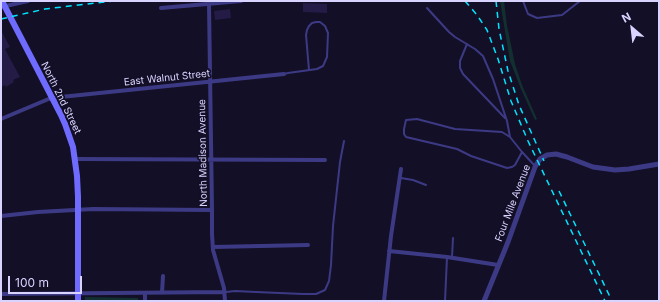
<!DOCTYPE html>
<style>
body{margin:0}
#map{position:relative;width:660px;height:302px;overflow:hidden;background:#130f26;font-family:Inter,sans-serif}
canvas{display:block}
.frame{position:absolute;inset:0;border:2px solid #d9d4ff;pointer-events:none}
.north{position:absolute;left:612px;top:8px;width:40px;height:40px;-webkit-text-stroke:3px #130f26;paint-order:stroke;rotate:332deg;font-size:11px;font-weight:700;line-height:16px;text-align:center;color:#d9d4ff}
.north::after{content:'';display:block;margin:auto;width:14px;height:18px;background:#d9d4ff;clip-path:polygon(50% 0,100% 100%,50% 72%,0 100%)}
.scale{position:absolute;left:8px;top:276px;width:74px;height:18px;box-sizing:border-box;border:2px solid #d9d4ff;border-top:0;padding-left:5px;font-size:12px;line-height:14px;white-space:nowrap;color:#d9d4ff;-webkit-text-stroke:3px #130f26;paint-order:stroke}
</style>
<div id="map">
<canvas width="660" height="302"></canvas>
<div class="frame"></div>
<div class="north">N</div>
<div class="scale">100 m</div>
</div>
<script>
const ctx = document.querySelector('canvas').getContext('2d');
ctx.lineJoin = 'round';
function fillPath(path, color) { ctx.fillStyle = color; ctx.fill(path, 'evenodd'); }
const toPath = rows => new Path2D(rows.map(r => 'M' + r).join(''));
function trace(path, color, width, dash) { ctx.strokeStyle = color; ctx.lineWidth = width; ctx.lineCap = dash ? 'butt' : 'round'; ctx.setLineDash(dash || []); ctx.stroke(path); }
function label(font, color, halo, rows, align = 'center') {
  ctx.font = font + ' Inter,sans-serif'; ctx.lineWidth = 3.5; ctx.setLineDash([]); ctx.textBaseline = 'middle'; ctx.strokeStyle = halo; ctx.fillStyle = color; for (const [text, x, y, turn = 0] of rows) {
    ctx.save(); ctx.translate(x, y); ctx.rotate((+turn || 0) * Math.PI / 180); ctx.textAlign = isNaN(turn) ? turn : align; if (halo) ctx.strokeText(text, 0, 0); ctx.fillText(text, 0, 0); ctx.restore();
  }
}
const green = toPath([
 [500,1,504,1,507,26,515,64,522,85,537,119,535,120,521,89,510,61],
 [85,297,138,298,138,301,85,301]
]);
const building = toPath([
 [303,3,327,4,327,13,303,12],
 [230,9,231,18,215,20,214,11],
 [1,30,10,47,5,49,20,77,13,80,14,82,6,87,5,85,1,87]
]);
const service = toPath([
 [523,1,528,14,537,18,562,15,580,1],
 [427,8,449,32,455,37,475,49,483,56,493,79,507,121,510,137],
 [467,44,460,61,460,68,463,74,505,118],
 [284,74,288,73,317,69,323,66,327,57,328,33,325,26,320,22,316,22,312,23,309,26,307,30,306,35,309,70],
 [522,152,515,165,512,167,507,168,471,156,457,149,406,137,404,134,404,129,406,120,417,119,455,129,502,132,510,137,522,152,535,166],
 [401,178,413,180,426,185],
 [452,257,453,238],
 [226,292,235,291,256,292,303,294,316,294,325,290,329,281,331,265,333,226,340,162,344,141],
 [445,301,447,257]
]);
const minor = toPath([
 [209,4,212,210,212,234,213,250,224,288,225,301],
 [1,7,28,1],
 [161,8,241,1],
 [1,119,51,98,284,74],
 [75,159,325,160],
 [1,216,38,212,93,209,212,210],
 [213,247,308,245],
 [389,251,447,257,498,265],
 [162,293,163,276],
 [1,294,225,292],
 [145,301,145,293],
 [384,301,391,236,401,169]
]);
const tertiary = toPath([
 [484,301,508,242,535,167,538,162,540,159,547,155,556,154,567,157,593,167,615,170,629,169,659,164]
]);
const secondary = toPath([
 [2,1,61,115,65,124,73,147,77,176,78,197,78,301]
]);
const rail = toPath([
 [465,1,477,15,487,30,498,59,511,101,528,141,605,301],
 [496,1,499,29,508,71,519,105,544,161],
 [1,19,45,9,113,1],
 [559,191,612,301]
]);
const streetNames = [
 ["East Walnut Street",167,78,-6],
 ["North 2nd Street",61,98,64],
 ["North Madison Avenue",203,153,-91],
 ["Four Mile Avenue",513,203,-69]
];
fillPath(green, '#12302f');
fillPath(building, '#241b47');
trace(service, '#3d3a85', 2);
trace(minor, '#3d3a85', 4);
trace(tertiary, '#3d3a85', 5);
trace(secondary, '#6f6bff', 6);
trace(rail, '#00e5ff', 1.5, [6, 5]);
label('10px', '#d9d4ff', '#130f26', streetNames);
</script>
